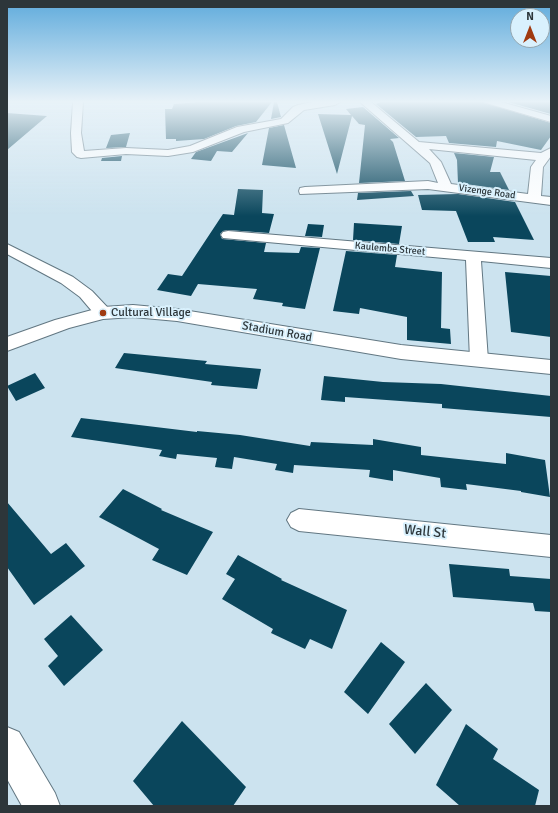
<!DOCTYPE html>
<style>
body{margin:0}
#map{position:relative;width:558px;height:813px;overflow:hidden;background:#cce3ef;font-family:Signika,sans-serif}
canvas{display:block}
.frame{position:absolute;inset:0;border:8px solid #2d363a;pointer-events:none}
.north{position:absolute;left:510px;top:8px;width:40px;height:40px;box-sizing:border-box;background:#d9f1fd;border:1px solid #94a6af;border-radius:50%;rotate:0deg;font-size:11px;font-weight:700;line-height:16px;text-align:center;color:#2d363a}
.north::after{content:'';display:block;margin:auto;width:14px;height:18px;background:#a03a10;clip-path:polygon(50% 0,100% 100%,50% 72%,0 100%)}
</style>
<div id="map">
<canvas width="558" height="813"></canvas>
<div class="frame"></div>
<div class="north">N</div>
</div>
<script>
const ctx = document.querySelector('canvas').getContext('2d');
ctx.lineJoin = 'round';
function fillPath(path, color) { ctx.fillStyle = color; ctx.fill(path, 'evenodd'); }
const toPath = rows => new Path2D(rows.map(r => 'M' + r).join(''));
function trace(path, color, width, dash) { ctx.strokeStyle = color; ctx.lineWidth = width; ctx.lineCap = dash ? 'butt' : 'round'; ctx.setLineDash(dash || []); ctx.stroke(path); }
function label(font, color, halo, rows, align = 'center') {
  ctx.font = font + ' Signika,sans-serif'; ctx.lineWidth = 4; ctx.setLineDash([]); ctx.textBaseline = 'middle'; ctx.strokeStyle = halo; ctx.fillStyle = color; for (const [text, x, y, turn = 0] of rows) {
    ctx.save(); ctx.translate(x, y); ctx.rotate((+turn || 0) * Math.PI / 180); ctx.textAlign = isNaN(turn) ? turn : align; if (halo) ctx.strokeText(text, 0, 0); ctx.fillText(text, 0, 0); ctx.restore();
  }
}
const building = toPath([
 [198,102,272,102,256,122,236,126,204,139,176,141,176,139,166,139,165,109,172,109,174,104],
 [274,102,277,102,281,117,271,119],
 [380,102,482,102,551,123,551,136,541,150,497,141,496,147,449,143,446,136,416,137,376,104],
 [508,102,551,102,551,114],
 [363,107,399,138,390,139,393,142,405,181,359,183,365,125,359,124,352,116,337,174,318,114,351,115,346,109],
 [7,113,47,116,7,150],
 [284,125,296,168,262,165,269,128],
 [130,133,126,147,106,148,111,135],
 [248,133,232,152,217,151,211,161,191,159,196,152],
 [454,153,494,157,490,172,500,172,509,190,458,183,457,160],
 [122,156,121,161,101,161,102,158],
 [238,189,263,190,262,213,274,214,269,233,228,230,223,231,220,234,222,239,266,243,264,252,299,253,301,247,320,248,305,309,282,306,283,303,253,299,257,289,198,284,191,296,157,290,168,274,182,276,223,214,234,215],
 [411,191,414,196,357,200,358,193],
 [458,194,515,202,534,240,493,237,495,242,468,242,456,211,422,210,418,195],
 [354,223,402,226,399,244,353,240],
 [308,224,324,225,322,237,305,236],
 [346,251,397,255,395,267,442,272,441,328,450,329,451,344,407,340,407,317,360,308,359,314,333,311],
 [505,272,551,276,551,337,511,332],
 [124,353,207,361,205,364,261,369,257,389,211,385,212,382,115,368],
 [35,373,45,388,16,401,7,386],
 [324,376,383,382,441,384,551,396,551,417,442,408,442,404,345,397,345,402,321,400],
 [81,418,197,432,197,431,240,435,310,446,311,442,373,445,373,439,421,447,421,455,506,464,506,453,545,460,550,497,521,492,521,491,466,484,467,490,441,487,440,478,393,470,393,481,369,477,370,470,294,465,293,473,275,470,277,464,234,457,232,469,215,467,217,458,177,454,176,459,159,456,162,450,71,437],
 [123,489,162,509,161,510,213,532,187,575,152,560,159,549,99,517],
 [7,502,51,554,66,543,85,566,34,605,7,567],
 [238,555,282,579,281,580,347,610,332,649,310,639,305,649,271,633,273,629,222,599,235,579,226,574],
 [449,564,509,569,510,576,551,579,551,612,535,611,533,603,453,597],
 [71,615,103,650,64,686,48,666,58,656,44,639],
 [381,642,405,662,368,714,344,692],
 [426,683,452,710,415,754,389,724],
 [182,721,246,787,233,806,154,806,133,781],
 [466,724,498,749,493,759,539,790,535,806,460,806,436,785]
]);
const minor = toPath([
 [73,102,83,102,81,133,84,151,126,148,168,150,190,146,237,127,281,119,293,107,298,105,313,102,340,102,335,105,304,110,288,123,244,132,193,152,168,156,126,154,81,158,77,157,72,152,71,133,73,102],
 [360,102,371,102,419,142,541,153,551,148,551,156,543,167,541,196,551,197,551,205,428,189,300,194,299,191,300,188,305,187,428,181,438,183,430,163,360,102],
 [429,149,536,160,531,167,528,194,451,184,441,162,429,149],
 [483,102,501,102,551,116,551,122,483,102],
 [228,231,551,258,551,268,481,261,488,360,486,364,479,366,472,364,470,360,466,260,223,238,221,235,223,232,228,231],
 [7,244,73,277,92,291,109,309,111,313,109,317,103,318,97,317,80,297,61,283,7,254,7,244],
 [299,509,551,535,551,557,299,531,291,527,287,520,291,513,299,509]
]);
const tertiary = toPath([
 [133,305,177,309,401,345,551,360,551,374,401,359,177,321,133,317,103,319,69,328,7,351,7,337,55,320,103,307,133,305],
 [7,727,19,732,55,793,60,806,22,806,7,779,7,727]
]);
const markers = [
 [103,313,4,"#a03a10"]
];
const farStreetnames = [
 ["Vizenge Road",487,192,8],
 ["Kaulembe Street",390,249,5]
];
const poiNames = [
 ["Cultural Village",111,313]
];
const streetNames = [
 ["Stadium Road",277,332,10]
];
const nearStreetnames = [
 ["Wall St",425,532,6]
];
fillPath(building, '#0a465c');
trace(minor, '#627782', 2);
trace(tertiary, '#627782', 2);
fillPath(minor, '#fff');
fillPath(tertiary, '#fff');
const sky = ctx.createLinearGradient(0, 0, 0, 216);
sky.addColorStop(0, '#5fabdc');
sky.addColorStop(0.47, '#e8f2f8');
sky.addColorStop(1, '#e8f2f800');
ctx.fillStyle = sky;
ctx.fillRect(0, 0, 558, 216);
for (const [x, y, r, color] of markers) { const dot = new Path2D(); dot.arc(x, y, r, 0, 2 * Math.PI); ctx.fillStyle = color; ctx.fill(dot); trace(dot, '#d9f1fd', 1.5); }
label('10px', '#2d363a', '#d9f1fd', farStreetnames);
label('12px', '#2d363a', '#d9f1fd', poiNames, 'left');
label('12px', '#2d363a', '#d9f1fd', streetNames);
label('14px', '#2d363a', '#d9f1fd', nearStreetnames);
</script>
